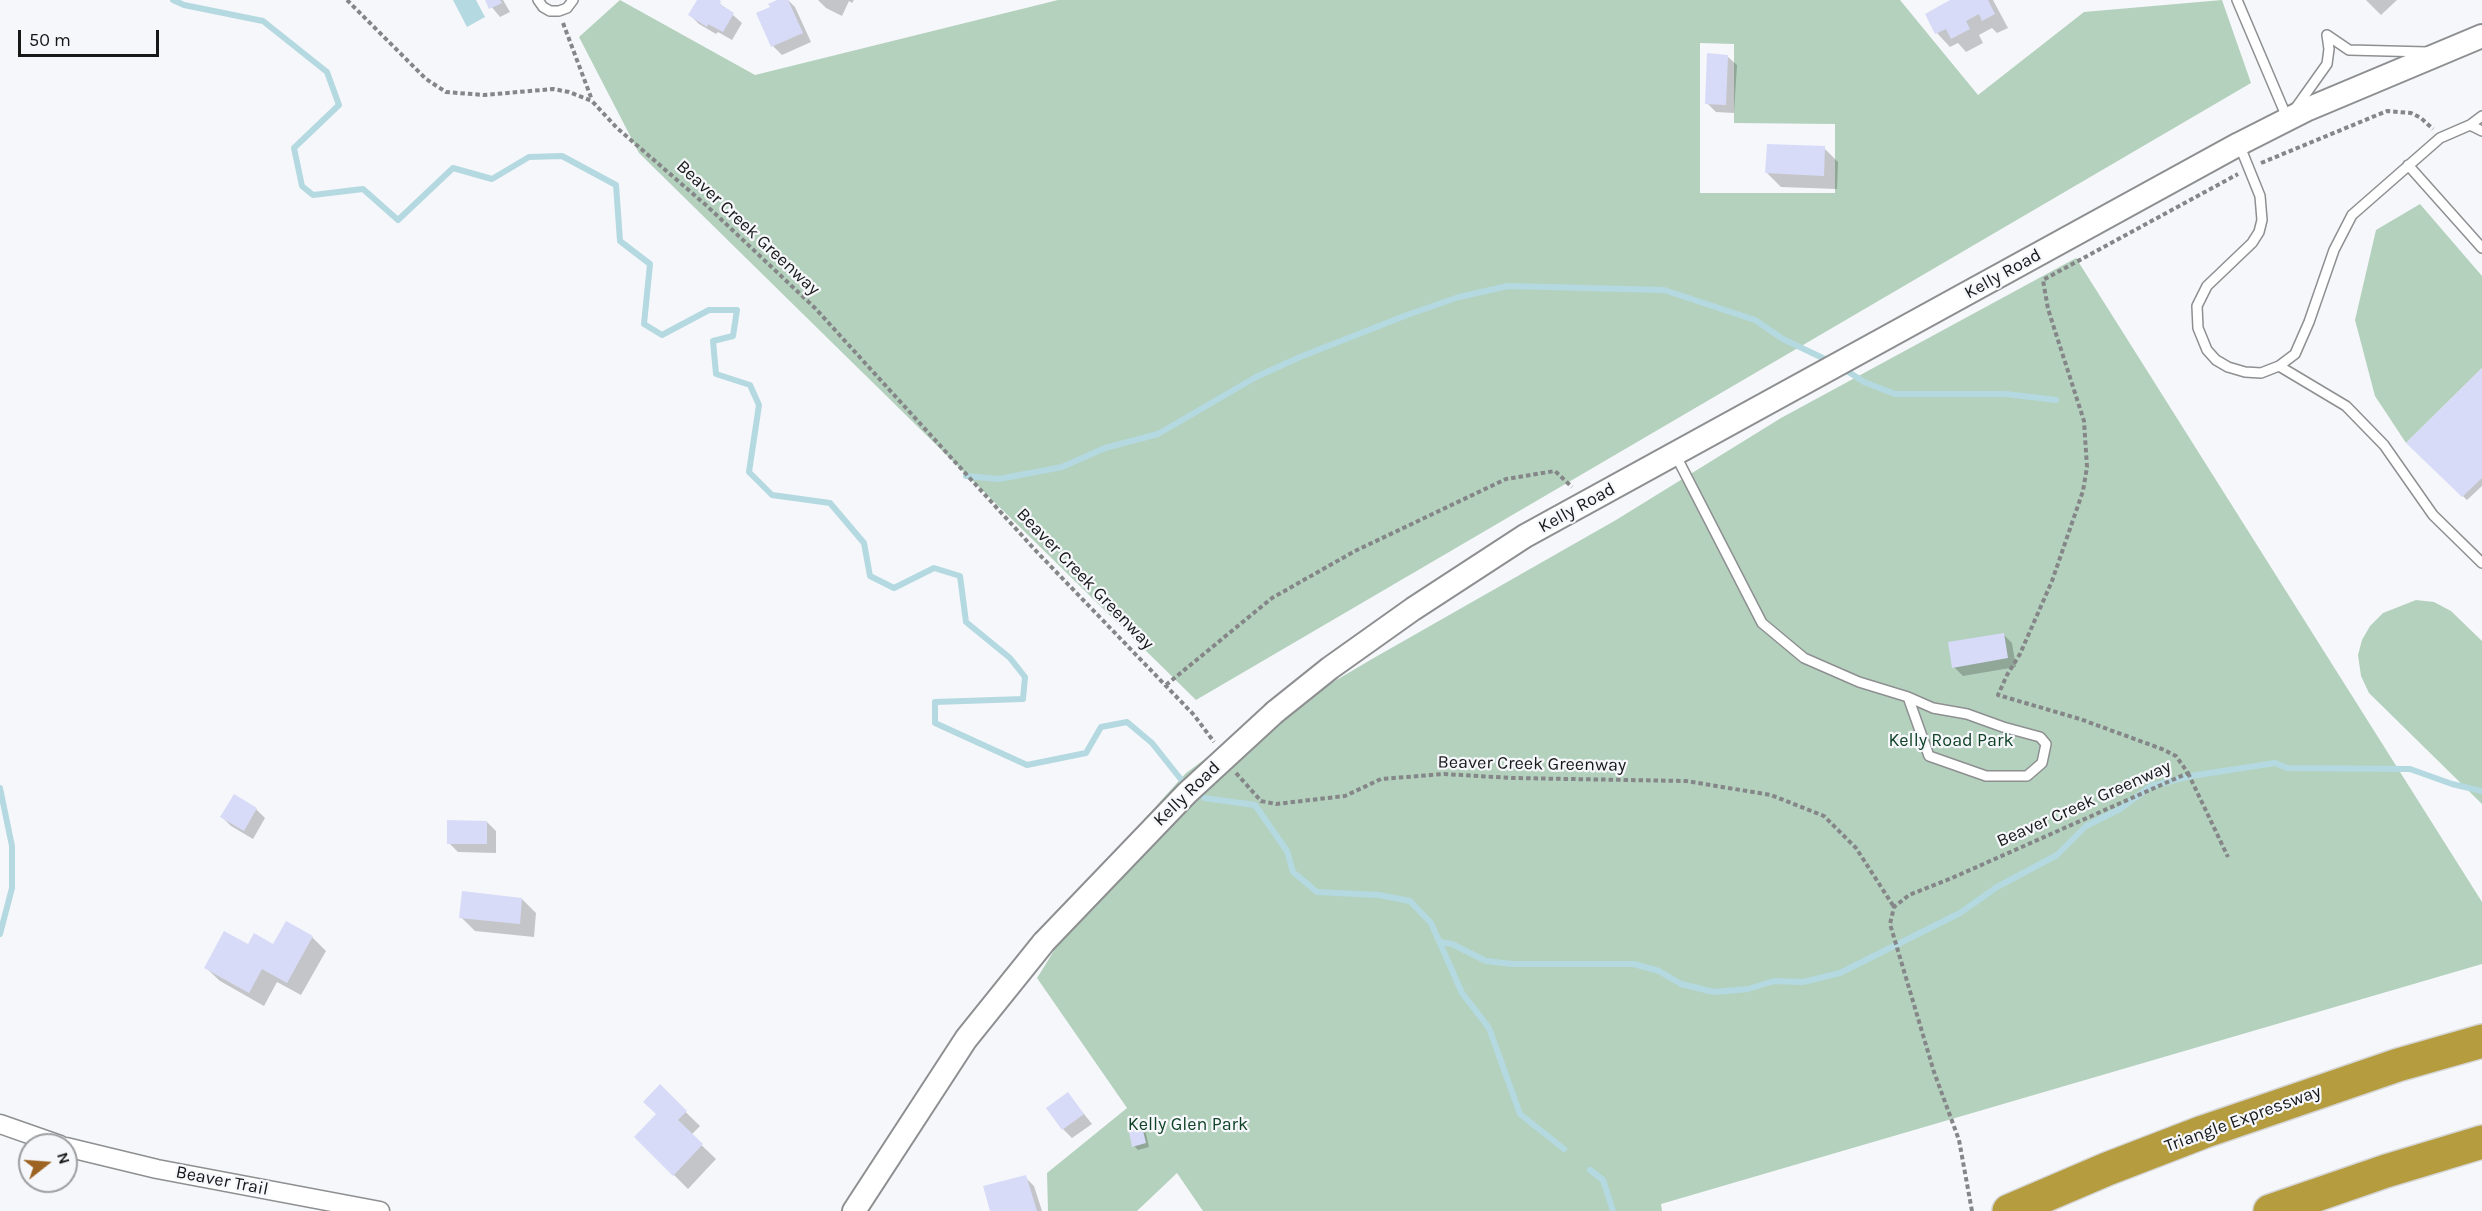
<!DOCTYPE html>
<style>
body{margin:0}
#map{position:relative;width:2482px;height:1211px;overflow:hidden;background:#f6f7fa;font-family:Karla,sans-serif}
canvas{display:block}
.north{position:absolute;left:18px;top:1133px;width:60px;height:60px;box-sizing:border-box;background:#f6f7fa;border:2px solid #9d9ea0;border-radius:50%;rotate:73deg;font-size:16px;font-weight:700;line-height:24px;text-align:center;color:#171818}
.north::after{content:'';display:block;margin:auto;width:21px;height:27px;background:#9d6322;clip-path:polygon(50% 0,100% 100%,50% 72%,0 100%)}
.scale{position:absolute;left:18px;top:30px;width:141px;height:27px;box-sizing:border-box;border:3px solid #171818;border-top:0;padding-left:8px;font-size:18px;line-height:21px;white-space:nowrap;color:#171818;-webkit-text-stroke:4px #f6f7fa;paint-order:stroke}
</style>
<div id="map">
<canvas width="2482" height="1211"></canvas>
<div class="north">N</div>
<div class="scale">50 m</div>
</div>
<script>
const ctx = document.querySelector('canvas').getContext('2d');
ctx.lineJoin = 'round';
function fillPath(path, color) { ctx.fillStyle = color; ctx.fill(path, 'evenodd'); }
const toPath = rows => new Path2D(rows.map(r => 'M' + r).join(''));
function trace(path, color, width, dash) { ctx.strokeStyle = color; ctx.lineWidth = width; ctx.lineCap = dash ? 'butt' : 'round'; ctx.setLineDash(dash || []); ctx.stroke(path); }
function label(font, color, halo, rows, align = 'center') {
  ctx.font = font + ' Karla,sans-serif'; ctx.lineWidth = 4.5; ctx.setLineDash([]); ctx.textBaseline = 'middle'; ctx.strokeStyle = halo; ctx.fillStyle = color; for (const [text, x, y, turn = 0] of rows) {
    ctx.save(); ctx.translate(x, y); ctx.rotate((+turn || 0) * Math.PI / 180); ctx.textAlign = isNaN(turn) ? turn : align; if (halo) ctx.strokeText(text, 0, 0); ctx.fillText(text, 0, 0); ctx.restore();
  }
}
const green = toPath([
 [620,0,755,75,1058,0,1900,0,1978,95,2084,12,2222,0,2251,83,1196,700,639,153,579,37],
 [1700,43,1734,44,1734,123,1835,124,1835,193,1700,193],
 [2420,204,2482,276,2482,368,2406,443,2375,396,2355,320,2376,230],
 [2076,258,2482,902,2482,964,1661,1204,1662,1211,1203,1211,1177,1173,1137,1211,1048,1211,1047,1173,1127,1108,1037,978,1118,848,1186,773,1213,753,1372,659,1616,520,1781,418],
 [2416,600,2434,602,2451,611,2482,641,2482,804,2369,693,2361,676,2358,655,2362,640,2370,626,2383,613]
]);
const water = toPath([
 [453,0,476,0,485,17,467,27]
]);
const shadow = toPath([
 [486,0,503,0,510,12,500,17],
 [699,0,716,0,742,23,732,40,718,32,716,34,699,24,690,15],
 [781,0,788,0,795,7,811,42,782,55,773,46,772,8],
 [818,0,854,0,852,3,849,1,842,16,826,8],
 [1953,0,1993,0,2008,28,1997,33,1992,28,1979,35,1983,43,1966,52,1958,43,1950,47,1937,33,1927,14],
 [2366,0,2397,0,2381,15],
 [1727,56,1737,65,1734,113,1716,112,1707,103],
 [1824,148,1838,162,1837,189,1781,187,1767,173],
 [2482,371,2482,486,2467,500,2408,443],
 [2003,634,2012,643,2016,667,1963,676,1954,667],
 [256,809,265,818,253,839,231,826,222,817],
 [487,822,496,831,496,853,458,852,449,843],
 [522,899,536,913,534,937,475,931,461,917],
 [312,937,326,951,301,995,277,982,264,1006,220,981,206,968,249,946,274,946],
 [660,1087,700,1126,691,1135,716,1159,688,1189,636,1137,658,1115],
 [1068,1094,1092,1124,1072,1138,1063,1129],
 [1141,1125,1145,1129,1149,1147,1138,1150,1134,1146],
 [1025,1177,1034,1186,1042,1211,991,1211]
]);
const stream = toPath([
 [173,0,184,5,263,21,327,72,339,105,294,148,302,186,313,195,363,189,398,220,453,168,492,179,529,157,562,156,616,185,620,241,650,264,644,324,662,335,709,310,737,310,733,336,713,341,716,374,750,385,759,405,749,472,772,495,830,503,864,543,870,576,894,588,934,568,960,576,966,622,1010,658,1025,677,1023,699,935,702,935,723,1027,765,1086,753,1101,727,1127,722,1152,743,1187,787],
 [1841,367,1864,382,1895,394,2006,394,2056,400],
 [966,476,999,479,1062,467,1105,448,1158,434,1256,377,1300,357,1407,315,1459,297,1508,286,1664,290,1755,320,1783,339,1829,361],
 [0,788,12,846,12,888,0,934],
 [1204,798,1255,805,1287,851,1293,872,1317,892,1379,895,1410,901,1431,923,1462,993,1489,1028,1520,1114,1564,1149],
 [1441,942,1452,944,1486,961,1512,964,1634,964,1659,971,1681,984,1714,992,1748,989,1774,981,1803,982,1840,973,1960,913,1997,887,2057,855,2086,826,2120,809,2151,786,2191,776,2275,763,2287,768,2410,769,2452,784,2482,791],
 [1590,1170,1603,1180,1613,1211]
]);
const building = toPath([
 [485,0,500,0,502,3,489,9],
 [697,0,719,0,721,1,720,4,734,13,723,32,708,24,707,27,688,15],
 [777,0,788,0,803,33,771,47,756,13,770,7,768,4],
 [1950,0,1988,0,1995,14,1982,21,1979,14,1966,21,1970,29,1951,39,1946,29,1935,34,1925,14],
 [1707,53,1728,55,1726,105,1705,104],
 [1767,144,1825,146,1824,176,1765,173],
 [2482,368,2482,478,2462,497,2406,443],
 [2004,633,2008,658,1952,668,1948,642],
 [234,794,257,808,244,831,220,817],
 [447,820,487,821,487,844,447,844],
 [462,891,522,898,520,924,459,918],
 [286,921,313,936,287,983,262,969,249,993,204,968,224,931,248,944,254,933,273,944],
 [660,1084,687,1111,678,1120,703,1144,673,1176,634,1137,656,1114,643,1102],
 [1068,1092,1084,1114,1062,1130,1046,1108],
 [1141,1123,1146,1143,1132,1147,1128,1127],
 [1026,1175,1037,1211,990,1211,983,1186]
]);
const path = toPath([
 [347,0,426,79,446,92,484,95,553,89,569,92,592,101,617,128,707,206,815,308,1037,552,1194,715,1214,742],
 [563,23,592,100],
 [2261,163,2387,111,2411,113,2421,118,2433,129],
 [1166,685,1272,598,1355,551,1506,479,1555,471,1572,487],
 [1236,773,1261,801,1276,804,1345,796,1381,779,1444,774,1512,778,1686,781,1771,795,1824,816,1856,848,1894,907],
 [2188,773,2228,857],
 [1972,1211,1959,1140,1934,1072,1890,924,1894,907,1909,895,1952,878,2188,773,2176,756,2162,749,2080,719,1998,695,2007,675,2020,654,2052,581,2083,491,2087,467,2084,421,2048,309,2043,280,2238,174]
]);
const service = toPath([
 [538,0,543,7,550,11,559,11,567,8,573,0],
 [2237,0,2288,120],
 [2327,35,2349,50,2427,52],
 [2295,109,2327,64,2329,49,2327,35],
 [2470,125,2482,131],
 [2239,144,2260,196,2262,220,2259,232,2252,243,2207,286,2197,306,2198,328,2207,350,2216,360,2228,367,2245,372,2261,373,2279,366,2295,354,2309,322,2334,250,2352,215,2440,138,2470,125,2482,116],
 [2408,165,2482,248],
 [2279,366,2346,406,2384,445,2433,515,2482,563],
 [1675,454,1762,623,1804,658,1859,682,1908,697,1929,756,1986,776,2027,776,2042,763,2046,744,2040,737,2003,727,1967,714,1933,708,1908,697]
]);
const minor = toPath([
 [0,1124,60,1145],
 [66,1147,157,1169,380,1211]
]);
const tertiary = toPath([
 [1275,712,1330,668,1413,609,1525,536,2239,144,2308,109,2482,36],
 [854,1211,966,1039,1044,942]
]);
const motorway = toPath([
 [2009,1211,2107,1169,2203,1132,2398,1065,2482,1041],
 [2270,1211,2386,1171,2482,1142]
]);
const tertiaryBridge = toPath([
 [1044,942,1187,793,1275,712]
]);
const streetNames = [
 ["Beaver Creek Greenway",748,228,43],
 ["Kelly Road",2003,274,-29],
 ["Kelly Road",1577,508,-29],
 ["Beaver Creek Greenway",1085,579,46],
 ["Beaver Creek Greenway",1532,764,1],
 ["Kelly Road",1187,794,-44],
 ["Beaver Creek Greenway",2084,804,-24],
 ["Triangle Expressway",2243,1119,-20],
 ["Beaver Trail",222,1181,11]
];
const parkNames = [
 ["Kelly Road Park",1951,741],
 ["Kelly Glen Park",1188,1125]
];
fillPath(green, '#b4d1be');
fillPath(water, '#b4d9e1');
fillPath(shadow, '#0003');
trace(stream, '#b4d9e1', 6);
fillPath(building, '#d7dbf8');
trace(service, '#8e8f91', 12);
trace(minor, '#8e8f91', 21);
trace(tertiary, '#8e8f91', 26);
trace(motorway, '#d5d5d5', 36);
trace(path, '#858688', 4, [4.5, 3]);
trace(service, '#fff', 9);
trace(minor, '#fff', 18);
trace(tertiary, '#fff', 22);
trace(motorway, '#b59c3e', 33);
trace(tertiaryBridge, '#8e8f91', 26, []);
trace(tertiaryBridge, '#fff', 22);
label('18px', '#171818', '#f6f7fa', streetNames);
label('18px', '#104328', '#f6f7fa', parkNames);
</script>
